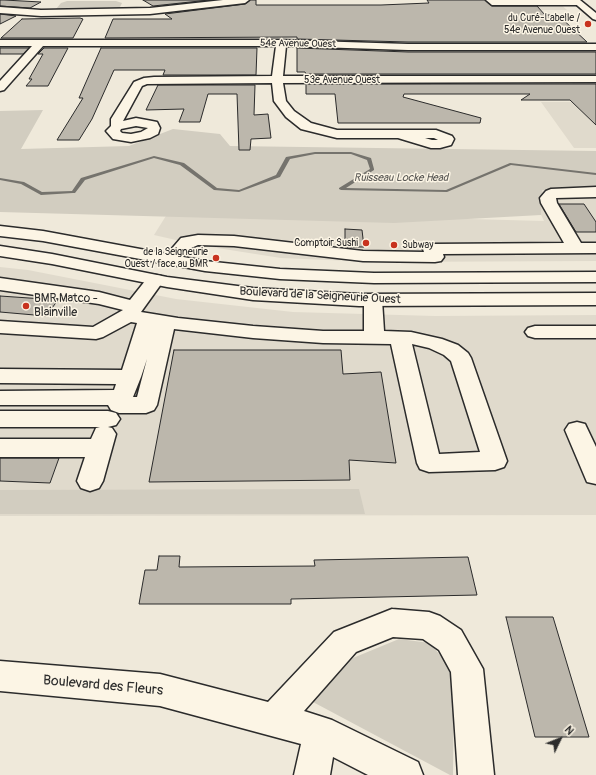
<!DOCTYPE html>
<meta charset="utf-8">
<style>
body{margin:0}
#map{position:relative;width:596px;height:775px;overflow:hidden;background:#efe9da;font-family:Pangolin,sans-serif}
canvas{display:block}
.north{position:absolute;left:540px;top:719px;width:40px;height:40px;-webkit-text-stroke:3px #fcf5e5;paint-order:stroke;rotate:47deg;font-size:11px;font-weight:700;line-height:16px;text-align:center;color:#2b2b2b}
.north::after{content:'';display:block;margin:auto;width:14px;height:18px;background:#2b2b2b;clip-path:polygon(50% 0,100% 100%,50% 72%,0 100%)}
</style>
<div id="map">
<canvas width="596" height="775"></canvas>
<div class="north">N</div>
</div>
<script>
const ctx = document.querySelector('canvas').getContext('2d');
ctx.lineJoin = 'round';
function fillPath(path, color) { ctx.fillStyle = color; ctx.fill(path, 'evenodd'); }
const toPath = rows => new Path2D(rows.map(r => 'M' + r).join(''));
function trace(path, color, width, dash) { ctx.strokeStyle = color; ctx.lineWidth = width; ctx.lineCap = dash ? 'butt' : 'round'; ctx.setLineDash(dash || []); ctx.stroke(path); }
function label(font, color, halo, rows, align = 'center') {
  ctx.font = font + ' Pangolin,sans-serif'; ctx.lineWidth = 3; ctx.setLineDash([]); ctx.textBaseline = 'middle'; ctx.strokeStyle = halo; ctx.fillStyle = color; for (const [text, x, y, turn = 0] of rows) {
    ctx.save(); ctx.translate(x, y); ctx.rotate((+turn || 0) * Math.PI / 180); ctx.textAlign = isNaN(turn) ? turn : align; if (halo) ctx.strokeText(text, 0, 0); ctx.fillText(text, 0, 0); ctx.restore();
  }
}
const built = toPath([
 [481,0,556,0,567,10,489,10],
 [571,82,596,83,596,148,574,148,541,102,590,102],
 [529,189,596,190,596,261,375,262,281,258,198,245,154,235,169,211,544,221],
 [0,267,28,270,176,299,293,312,435,316,596,315,596,515,0,516]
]);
const green = toPath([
 [67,1,116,1,122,3,119,9,56,9,61,3],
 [43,110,21,149,129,146,173,129,220,134,230,146,596,151,596,190,542,190,541,215,394,223,0,212,0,111],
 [359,489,365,514,0,514,0,490],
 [399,639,430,643,454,672,453,775,450,775,313,702,353,658]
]);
const stream = toPath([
 [315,152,351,152,371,158,374,169,374,170,346,188,446,190,510,163,596,173,596,175,511,165,447,192,341,190,339,189,339,188,370,169,367,160,351,154,315,154,290,159,280,177,239,192,214,190,180,165,154,158,85,180,75,193,73,193,41,195,21,184,0,180,0,178,24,182,42,192,72,191,81,178,154,156,184,163,217,188,239,190,276,175,286,157,315,152]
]);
const building = toPath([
 [0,0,4,0,41,2,30,8,0,6,0,0],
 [143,0,209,0,153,6,143,0],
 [250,0,256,0,256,5,381,5,429,3,427,0,485,0,492,6,537,6,545,15,558,15,587,42,408,42,297,39,297,37,105,38,113,19,172,19,165,14,245,4,250,0],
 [0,14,16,16,0,24,0,14],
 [22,19,80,18,83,19,73,38,1,38,22,19],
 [0,48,29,48,23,54,0,54,0,48],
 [44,48,68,48,48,86,26,86,32,79,29,79,43,54,38,54,44,48],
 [101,48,257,48,256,75,163,75,165,70,114,70,92,119,79,140,57,140,83,98,79,98,101,48],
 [297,48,408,52,596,52,596,74,306,74,305,72,297,72,297,48],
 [306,84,596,84,596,125,570,100,521,100,530,94,404,94,403,97,481,118,480,123,338,123,335,94,306,94,306,84],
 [158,85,255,85,254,115,268,114,271,138,251,139,250,150,239,150,237,94,208,94,200,122,179,122,184,109,146,110,158,85],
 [559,204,584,204,596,222,596,232,576,232,559,204],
 [345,229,362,230,364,247,345,247,345,229],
 [0,296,58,300,46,316,0,312,0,296],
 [174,350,341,350,343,374,381,372,396,463,349,460,350,480,149,482,174,350],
 [0,458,59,458,50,483,0,481,0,458],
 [159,556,180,556,179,567,315,566,314,560,468,557,477,595,291,599,291,604,139,604,145,570,157,570,159,556],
 [506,617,553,617,589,737,535,737,506,617]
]);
const minor = toPath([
 [223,0,249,0,245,3,150,14,41,16,0,13,0,7,41,10,150,8,223,0],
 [486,0,579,0,581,2,577,5,492,5,486,0],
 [0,40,281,40,408,44,596,44,596,50,408,50,286,46,283,76,596,76,596,82,283,83,286,101,294,111,311,123,337,130,436,130,452,136,454,139,451,145,440,148,431,148,398,138,337,138,301,129,286,117,274,101,272,83,147,84,142,86,123,121,136,118,152,121,157,122,160,128,158,134,150,138,131,142,113,139,106,131,111,126,111,119,134,82,144,78,154,77,272,76,276,46,43,46,4,90,0,91,0,81,32,46,0,46,0,40],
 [136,126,148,128,141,132,131,134,122,133,120,131,121,129,136,126],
 [425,138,434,138,438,140,432,140,425,138],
 [596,187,596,197,556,198,557,203,581,243,596,243,596,253,443,254,444,257,441,261,435,262,363,261,234,246,198,245,189,249,177,264,171,265,165,264,162,260,181,238,198,235,234,236,363,251,424,252,423,249,426,245,432,244,564,243,541,203,540,198,546,191,551,189,596,187],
 [155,275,161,276,164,280,141,312,178,318,253,326,323,331,364,331,364,300,366,296,373,294,380,296,382,300,384,331,411,332,442,339,458,345,468,353,471,358,507,461,504,467,495,470,429,472,420,469,417,463,391,344,323,343,253,338,174,329,157,405,154,410,146,413,119,413,111,410,108,405,0,405,0,391,114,390,116,384,0,383,0,369,122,370,137,323,131,322,103,337,96,339,0,333,0,321,93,327,123,310,99,304,0,290,0,278,99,292,130,300,149,276,155,275],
 [412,344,429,348,444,355,451,361,480,452,439,454,412,344],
 [147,359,137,397,133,397,141,377,147,359],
 [535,326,596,326,596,338,535,338,528,336,525,332,528,328,535,326],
 [0,411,108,411,116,413,120,419,116,425,108,427,112,428,116,434,103,481,99,488,90,491,81,488,77,481,85,457,0,457,0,439,91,439,96,428,100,427,0,427,0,411],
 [577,422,585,424,596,447,596,484,587,482,565,430,569,424,577,422],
 [392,609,429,612,440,616,461,630,483,669,494,775,458,775,451,672,439,650,423,639,393,637,356,652,304,711,332,720,418,762,423,775,368,775,333,757,330,775,294,775,301,744,160,706,0,691,0,661,160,674,268,702,334,632,392,609]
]);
const major = toPath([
 [571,0,580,0,596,13,596,20,593,19,571,0],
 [0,226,43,231,205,261,280,269,374,273,596,272,596,282,374,283,280,279,205,271,43,241,0,236,0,226],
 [0,246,52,254,167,277,253,288,359,294,596,293,596,305,359,306,253,300,167,287,52,264,0,256,0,246]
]);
const markers = [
 [588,24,4,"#c8321e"],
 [366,243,4,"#c8321e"],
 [394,245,4,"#c8321e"],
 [216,258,4,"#c8321e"],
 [26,306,4,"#c8321e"]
];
const farPoinames = [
 ["du Curé-Labelle /",580,18],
 ["54e Avenue Ouest",580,30],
 ["Comptoir Sushi",358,243],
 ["Subway",402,245,"left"],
 ["de la Seigneurie",208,252],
 ["Ouest / face au BMR",208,264]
];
const farStreetnames = [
 ["54e Avenue Ouest",298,44,1],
 ["53e Avenue Ouest",342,80]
];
const farWaternames = [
 ["Ruisseau Locke Head",401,178]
];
const streetNames = [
 ["Boulevard de la Seigneurie Ouest",320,296,3]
];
const poiNames = [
 ["BMR Matco -",34,299],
 ["Blainville",34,313]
];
const nearStreetnames = [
 ["Boulevard des Fleurs",103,686,5]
];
fillPath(built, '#e0dacc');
fillPath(green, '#d2cdc0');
fillPath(stream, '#75736d');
fillPath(building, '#bcb7ac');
trace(building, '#2b2b2b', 1);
trace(minor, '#2b2b2b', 3);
trace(major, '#2b2b2b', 3);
fillPath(minor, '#fcf5e5');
fillPath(major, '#fcf5e5');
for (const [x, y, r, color] of markers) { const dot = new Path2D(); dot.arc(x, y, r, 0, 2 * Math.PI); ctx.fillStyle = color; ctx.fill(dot); trace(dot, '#fcf5e5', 1.5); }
label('10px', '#2b2b2b', '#fcf5e5', farPoinames, 'right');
label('10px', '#2b2b2b', '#fcf5e5', farStreetnames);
label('italic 11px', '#565552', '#fcf5e5', farWaternames);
label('12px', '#2b2b2b', '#fcf5e5', streetNames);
label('12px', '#2b2b2b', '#fcf5e5', poiNames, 'left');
label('14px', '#2b2b2b', '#fcf5e5', nearStreetnames);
</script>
